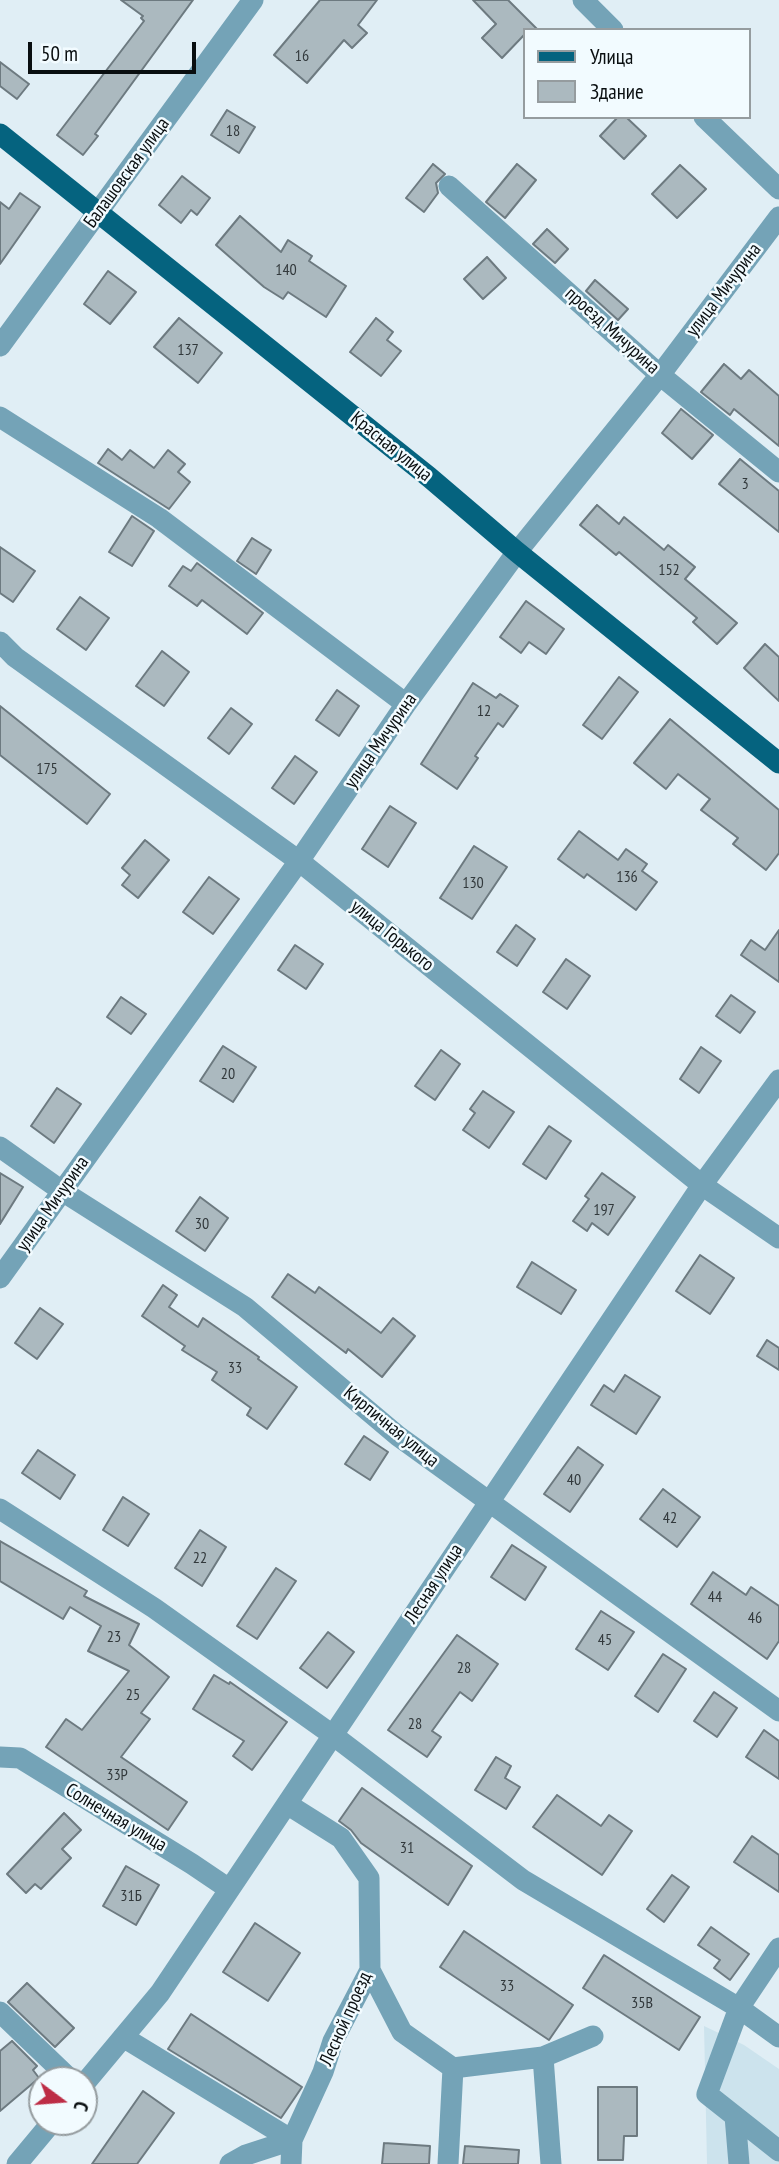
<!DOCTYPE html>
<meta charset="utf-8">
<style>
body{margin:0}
#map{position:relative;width:779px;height:2164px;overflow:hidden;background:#e0eef5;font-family:"PT Sans Narrow",sans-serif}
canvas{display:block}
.legend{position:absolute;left:523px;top:28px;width:228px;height:91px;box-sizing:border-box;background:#f2fbff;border:2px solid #959c9f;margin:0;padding:9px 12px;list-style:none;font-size:21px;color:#090e10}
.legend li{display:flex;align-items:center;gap:14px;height:35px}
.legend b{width:35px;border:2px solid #959c9f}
.north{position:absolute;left:28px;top:2066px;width:70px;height:70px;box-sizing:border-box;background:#f2fbff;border:2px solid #959c9f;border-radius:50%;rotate:106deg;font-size:19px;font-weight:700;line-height:28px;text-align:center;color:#090e10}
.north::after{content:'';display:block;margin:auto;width:24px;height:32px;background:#bd2d46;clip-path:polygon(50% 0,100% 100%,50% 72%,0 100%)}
.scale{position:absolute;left:28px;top:42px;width:168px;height:32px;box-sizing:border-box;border:4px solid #090e10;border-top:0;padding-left:9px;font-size:21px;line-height:24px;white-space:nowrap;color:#090e10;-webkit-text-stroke:5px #f2fbff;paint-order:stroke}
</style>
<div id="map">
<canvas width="779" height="2164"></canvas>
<ul class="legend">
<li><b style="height:9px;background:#05637f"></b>Улица</li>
<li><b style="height:19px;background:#abb9bf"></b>Здание</li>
</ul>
<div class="north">С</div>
<div class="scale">50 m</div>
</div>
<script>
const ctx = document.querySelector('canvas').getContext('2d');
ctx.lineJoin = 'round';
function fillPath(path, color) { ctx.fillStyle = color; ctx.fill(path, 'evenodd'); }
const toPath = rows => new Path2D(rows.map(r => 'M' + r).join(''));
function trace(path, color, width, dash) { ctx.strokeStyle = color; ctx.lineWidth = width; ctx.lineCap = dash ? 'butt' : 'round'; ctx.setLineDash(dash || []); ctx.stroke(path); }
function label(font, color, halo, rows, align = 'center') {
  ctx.font = font + ' "PT Sans Narrow",sans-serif'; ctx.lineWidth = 5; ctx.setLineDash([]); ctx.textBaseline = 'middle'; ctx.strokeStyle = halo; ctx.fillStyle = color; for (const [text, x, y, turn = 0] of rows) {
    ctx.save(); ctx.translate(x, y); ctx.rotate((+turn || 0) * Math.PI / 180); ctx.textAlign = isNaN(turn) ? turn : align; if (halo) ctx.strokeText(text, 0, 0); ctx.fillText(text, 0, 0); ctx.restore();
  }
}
const built = toPath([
 [704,2026,744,2045,779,2069,779,2164,707,2164]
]);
const building = toPath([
 [121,0,193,0,95,134,98,136,83,155,57,135,144,21,141,18,143,16,121,0],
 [320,0,377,0,358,25,367,33,352,48,344,40,307,83,274,55,320,0],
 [473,0,508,0,538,30,525,30,525,34,502,58,482,38,496,24,473,0],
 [0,62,29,84,17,99,0,86,0,62],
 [227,110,255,127,239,153,211,135,227,110],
 [618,117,626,117,646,136,624,159,600,136,618,117],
 [433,164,445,174,436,183,438,193,424,212,406,198,433,164],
 [517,164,536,180,505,218,486,202,517,164],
 [680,165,706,189,677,218,652,194,680,165],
 [182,176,210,198,197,215,191,210,181,223,159,205,182,176],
 [20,193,40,207,0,264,0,202,9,209,20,193],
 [240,216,281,252,288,240,312,256,309,261,346,286,326,317,288,292,283,299,264,287,216,245,240,216],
 [547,229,568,249,555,263,533,244,547,229],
 [487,257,506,278,483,299,464,279,487,257],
 [108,271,136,292,110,324,84,304,108,271],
 [595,280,628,309,618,320,586,291,595,280],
 [179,318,222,353,198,383,154,347,179,318],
 [376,318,393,332,387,340,401,351,381,376,350,352,376,318],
 [724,364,741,379,749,370,779,396,779,446,734,409,730,415,701,392,724,364],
 [681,409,713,435,692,459,662,433,681,409],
 [108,449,122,460,130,450,154,468,168,450,185,464,178,472,190,482,169,509,98,463,108,449],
 [740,459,779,491,779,532,719,484,740,459],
 [597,505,619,524,624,517,664,550,668,545,695,567,685,579,737,623,717,644,693,622,697,618,619,552,616,555,580,525,597,505],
 [132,516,154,531,132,566,109,552,132,516],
 [252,538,271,550,256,574,237,561,252,538],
 [0,547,35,571,13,602,0,593,0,547],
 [197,563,263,613,247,634,202,600,197,606,169,586,183,566,191,571,197,563],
 [80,597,109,618,86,650,57,629,80,597],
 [526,601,564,629,546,654,529,642,521,653,500,637,526,601],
 [765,644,779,657,779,701,744,668,765,644],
 [162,651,189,672,164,706,136,686,162,651],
 [619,677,638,692,602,739,583,725,619,677],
 [473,683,496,698,500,694,518,706,503,727,498,723,475,756,478,758,457,789,421,764,473,683],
 [337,690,359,706,339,736,316,720,337,690],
 [0,706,110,794,87,824,0,755,0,706],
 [231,708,252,724,229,754,208,738,231,708],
 [670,719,779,810,779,853,766,870,733,844,738,838,701,810,710,799,678,774,666,789,634,763,670,719],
 [295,756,317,772,294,804,272,788,295,756],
 [390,806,416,823,388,867,362,849,390,806],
 [579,831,618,860,626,849,647,864,642,871,657,882,636,910,587,874,584,878,558,859,579,831],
 [145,840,169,860,138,898,122,885,130,875,122,868,145,840],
 [474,846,507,867,472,919,440,898,474,846],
 [209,877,239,899,213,934,183,912,209,877],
 [516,925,535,939,517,966,497,952,516,925],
 [779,930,779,982,741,955,751,940,765,950,779,930],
 [295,945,323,964,306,989,278,970,295,945],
 [566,959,590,976,567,1009,543,992,566,959],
 [731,995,755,1012,740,1033,716,1016,731,995],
 [121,997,146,1014,131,1034,107,1017,121,997],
 [223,1046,256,1067,233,1102,200,1081,223,1046],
 [701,1047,721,1061,699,1093,680,1079,701,1047],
 [441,1050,460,1064,435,1100,415,1086,441,1050],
 [57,1088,81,1104,54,1143,31,1126,57,1088],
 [483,1091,514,1112,489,1148,463,1130,475,1113,470,1109,483,1091],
 [549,1126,571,1141,546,1179,523,1164,549,1126],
 [0,1173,23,1187,0,1224,0,1173],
 [602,1173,635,1197,608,1235,592,1223,587,1231,573,1221,589,1199,585,1196,602,1173],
 [200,1197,228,1218,205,1251,176,1231,200,1197],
 [700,1255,734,1278,710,1314,676,1291,700,1255],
 [532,1262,576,1290,561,1314,517,1287,532,1262],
 [288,1274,315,1293,319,1287,381,1333,393,1318,415,1336,382,1377,348,1349,346,1353,272,1297,288,1274],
 [163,1285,177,1295,169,1307,198,1327,203,1318,259,1357,258,1359,297,1387,267,1429,247,1415,251,1408,212,1380,217,1372,182,1350,185,1346,142,1316,163,1285],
 [40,1308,63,1324,37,1359,15,1343,40,1308],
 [767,1340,779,1348,779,1370,757,1356,767,1340],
 [625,1375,660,1397,636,1434,591,1405,604,1385,614,1392,625,1375],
 [364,1436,388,1452,370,1480,345,1464,364,1436],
 [578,1447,603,1465,570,1512,544,1494,578,1447],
 [38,1450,75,1475,60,1499,22,1473,38,1450],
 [663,1489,700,1517,677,1547,640,1519,663,1489],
 [123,1497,149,1514,128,1546,103,1530,123,1497],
 [200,1530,226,1547,202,1586,175,1568,200,1530],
 [0,1541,87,1591,84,1596,139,1624,129,1645,169,1677,141,1713,150,1719,121,1757,187,1802,168,1830,46,1747,66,1719,82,1730,129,1671,88,1651,101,1626,70,1607,63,1619,0,1581,0,1541],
 [512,1545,546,1567,525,1600,491,1577,512,1545],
 [276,1568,296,1581,257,1639,237,1626,276,1568],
 [713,1572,746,1595,751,1587,779,1606,779,1641,767,1659,691,1604,713,1572],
 [601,1611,634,1632,608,1670,576,1649,601,1611],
 [328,1632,354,1652,327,1688,300,1668,328,1632],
 [457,1635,498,1664,472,1701,460,1692,432,1731,441,1737,427,1757,388,1730,457,1635],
 [663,1654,686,1669,658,1712,635,1696,663,1654],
 [214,1675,229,1684,230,1682,287,1722,252,1770,233,1756,244,1741,193,1709,214,1675],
 [714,1692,737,1708,717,1737,694,1721,714,1692],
 [764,1730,779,1741,779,1779,746,1757,764,1730],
 [496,1757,511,1766,505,1778,520,1787,506,1809,475,1790,496,1757],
 [362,1788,472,1866,448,1905,361,1843,351,1830,339,1821,362,1788],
 [557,1795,601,1826,609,1815,632,1831,602,1875,533,1827,557,1795],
 [64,1813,81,1830,62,1849,71,1858,41,1889,35,1884,26,1893,7,1874,64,1813],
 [752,1836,779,1855,779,1892,734,1862,752,1836],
 [126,1866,159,1885,136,1925,103,1906,126,1866],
 [672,1875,689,1887,664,1922,647,1909,672,1875],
 [255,1923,300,1953,268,2001,223,1972,255,1923],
 [711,1927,749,1954,730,1980,714,1968,720,1960,698,1945,711,1927],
 [464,1931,573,2005,549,2040,440,1967,464,1931],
 [604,1955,700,2017,679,2050,583,1988,604,1955],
 [27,1983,74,2028,55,2047,8,2002,27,1983],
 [191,2014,302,2087,281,2118,168,2049,191,2014],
 [12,2041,37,2066,33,2070,39,2078,0,2111,0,2051,12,2041],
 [598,2087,637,2087,637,2136,624,2136,623,2160,598,2160,598,2087],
 [143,2091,174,2113,137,2164,92,2164,143,2091],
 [384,2143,430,2146,429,2164,382,2164,384,2143],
 [465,2146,519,2150,518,2164,463,2164,465,2146]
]);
const minor = toPath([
 [583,0,613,30],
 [704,117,779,189],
 [449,186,660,375,779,472],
 [0,346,253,0],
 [0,417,159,518,406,704],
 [0,642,15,657,299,861,702,1185,779,1238],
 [0,1147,62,1191,245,1307,398,1436,779,1711],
 [0,1278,299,861,406,704,517,552,660,375,779,217],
 [0,1509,154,1608,334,1736,523,1880,739,2008,779,2037],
 [0,1757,20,1758,192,1864,229,1889],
 [287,1804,341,1838,369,1878,370,1970,333,2041,323,2072,292,2140,291,2164],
 [779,1948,739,2008,707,2094,779,2151],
 [370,1970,402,2032,453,2068,543,2057,593,2036],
 [0,2012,71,2080],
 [123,2037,292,2140],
 [543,2057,551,2164],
 [84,2084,160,1993,702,1185,779,1080],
 [735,2116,739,2164],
 [17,2164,52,2122],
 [230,2164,246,2155,292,2140],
 [448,2164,453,2068]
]);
const major = toPath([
 [0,134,429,477,517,552,779,763]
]);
const numberNames = [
 ["16",302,56],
 ["18",233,131],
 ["140",286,270],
 ["137",188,350],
 ["3",745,484],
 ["152",669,570],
 ["12",484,711],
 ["175",47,769],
 ["136",627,877],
 ["130",473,883],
 ["20",228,1074],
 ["197",604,1210],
 ["30",202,1224],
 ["33",235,1368],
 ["40",574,1480],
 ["42",670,1518],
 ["22",200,1558],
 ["44",715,1597],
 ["46",755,1618],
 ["23",114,1637],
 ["45",605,1640],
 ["28",464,1668],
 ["25",133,1695],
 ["28",415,1724],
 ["33Р",117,1775],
 ["31",407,1848],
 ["31Б",131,1896],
 ["33",507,1986],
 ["35В",642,2003]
];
const streetNames = [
 ["Балашовская улица",127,173,-54],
 ["улица Мичурина",724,290,-53],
 ["проезд Мичурина",612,331,42],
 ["Красная улица",391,447,39],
 ["улица Мичурина",381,741,-55],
 ["улица Горького",392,936,39],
 ["улица Мичурина",53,1204,-55],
 ["Кирпичная улица",391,1427,39],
 ["Лесная улица",434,1584,-57],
 ["Солнечная улица",116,1818,31],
 ["Лесной проезд",346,2019,-66]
];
fillPath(built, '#cce3ed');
fillPath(building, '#abb9bf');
trace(building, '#6d7a80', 2);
trace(minor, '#74a3b7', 21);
trace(major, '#05637f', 21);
label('16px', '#32393c', null, numberNames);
label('19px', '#090e10', '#f2fbff', streetNames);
</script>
